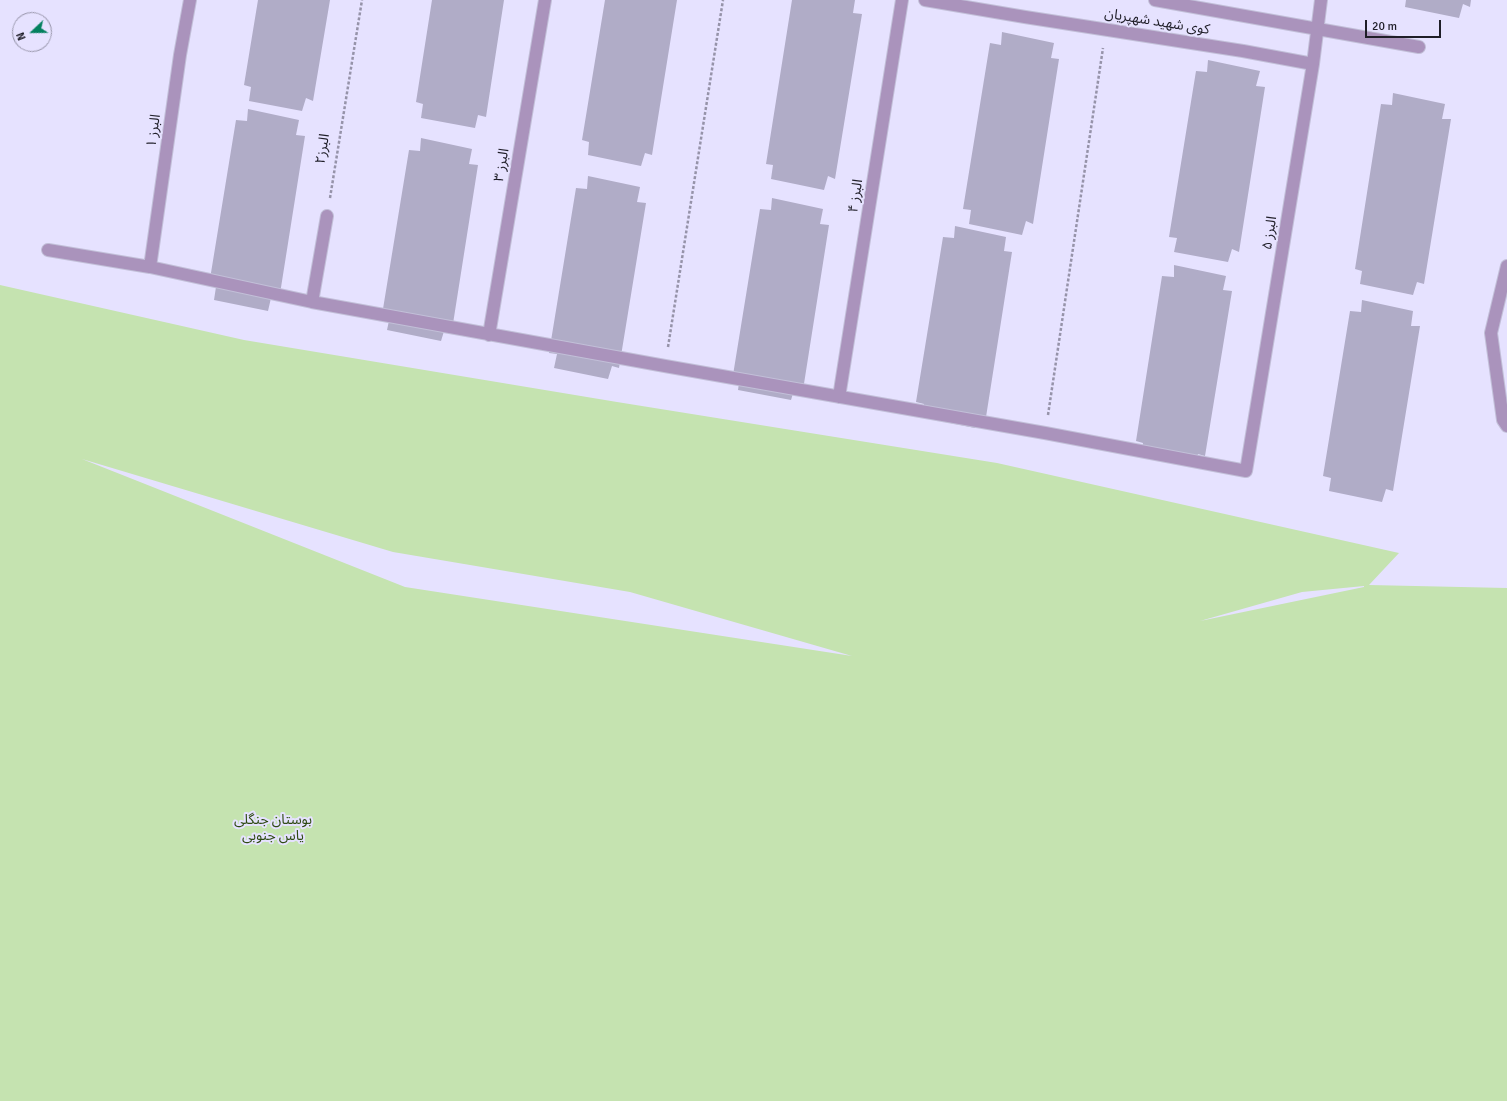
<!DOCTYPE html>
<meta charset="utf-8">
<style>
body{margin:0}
#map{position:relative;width:1507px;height:1101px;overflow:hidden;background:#e6e2ff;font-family:Signika,sans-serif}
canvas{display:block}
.north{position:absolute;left:12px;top:12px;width:40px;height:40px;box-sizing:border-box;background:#e6e2ff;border:1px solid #9694a9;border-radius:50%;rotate:248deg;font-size:11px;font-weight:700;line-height:16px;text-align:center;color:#1f1e28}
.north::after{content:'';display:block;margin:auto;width:14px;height:18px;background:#04805f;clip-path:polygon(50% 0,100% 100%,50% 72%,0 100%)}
.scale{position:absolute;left:1365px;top:20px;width:76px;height:18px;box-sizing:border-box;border:2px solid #1f1e28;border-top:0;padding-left:5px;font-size:12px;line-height:14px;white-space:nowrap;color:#1f1e28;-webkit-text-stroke:3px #e6e2ff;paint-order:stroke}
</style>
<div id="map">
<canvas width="1507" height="1101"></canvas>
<div class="north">N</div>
<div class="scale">20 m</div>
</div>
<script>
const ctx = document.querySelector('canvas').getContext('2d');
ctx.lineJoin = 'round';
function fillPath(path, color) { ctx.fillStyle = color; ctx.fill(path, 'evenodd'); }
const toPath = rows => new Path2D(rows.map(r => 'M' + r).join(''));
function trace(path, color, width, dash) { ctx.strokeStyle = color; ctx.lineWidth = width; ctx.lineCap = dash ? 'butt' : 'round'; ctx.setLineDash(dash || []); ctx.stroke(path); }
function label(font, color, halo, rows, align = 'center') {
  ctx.font = font + ' Signika,"Noto Sans Arabic",sans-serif'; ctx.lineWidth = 4; ctx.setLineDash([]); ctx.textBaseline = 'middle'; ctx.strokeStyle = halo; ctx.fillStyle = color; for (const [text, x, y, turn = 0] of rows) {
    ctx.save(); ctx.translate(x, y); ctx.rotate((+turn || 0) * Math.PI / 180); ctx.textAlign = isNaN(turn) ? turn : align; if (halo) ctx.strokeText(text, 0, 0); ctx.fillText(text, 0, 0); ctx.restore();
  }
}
const green = toPath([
 [0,285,244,340,617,402,997,463,1399,553,1369,585,1507,588,1507,1101,0,1101],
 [82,459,393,552,630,592,852,656,405,587],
 [1364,586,1364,587,1200,621,1302,592]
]);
const building = toPath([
 [258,0,330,0,313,101,306,98,302,111,249,101,251,87,244,85],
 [432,0,504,0,486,117,478,115,475,128,421,118,423,104,416,102],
 [605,0,677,0,652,155,645,153,641,166,588,155,589,142,582,140],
 [792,0,855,0,853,13,862,14,835,179,828,176,824,190,771,179,773,165,766,164],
 [1406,0,1471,0,1470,7,1463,4,1459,18,1405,7],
 [1002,32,1054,43,1051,58,1059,59,1033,224,1026,221,1022,235,969,224,971,210,963,209,990,43,1001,45],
 [1208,60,1260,71,1256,86,1265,87,1239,252,1232,249,1228,262,1174,252,1177,238,1169,237,1196,71,1207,72],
 [1393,93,1445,104,1442,119,1451,119,1424,284,1417,282,1413,295,1360,284,1362,271,1355,269,1381,104,1392,105],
 [248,109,299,120,296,135,305,136,279,300,271,298,268,311,214,300,216,287,209,285,236,120,247,121],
 [421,138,472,149,469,164,478,165,452,330,445,328,441,341,387,330,390,316,382,315,409,150,420,151],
 [588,176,640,187,637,202,646,203,619,368,612,366,608,379,554,368,557,354,549,353,576,188,587,189],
 [772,198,823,209,820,224,829,225,803,390,795,387,791,400,738,390,740,376,733,375,760,209,771,210],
 [955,226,1006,237,1004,251,1012,252,986,417,979,415,975,428,921,417,924,404,916,402,943,237,954,238],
 [1174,265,1226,276,1223,290,1232,291,1205,456,1198,454,1194,467,1141,457,1143,443,1136,441,1162,276,1174,277],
 [1362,300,1413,311,1411,326,1420,326,1393,491,1386,489,1382,502,1329,491,1331,478,1323,476,1350,311,1361,312]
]);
const path = toPath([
 [330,198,362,0],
 [668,347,723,0],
 [1048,415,1103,48]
]);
const street = toPath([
 [925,0,1025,17,1243,51,1313,64],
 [1155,0,1419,47],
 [48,250,150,267,312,302,665,366,1045,433,1246,471,1313,64,1321,0],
 [1507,266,1491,333,1503,420,1507,426],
 [150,267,180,55,190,0],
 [312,302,327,216],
 [489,335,545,0],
 [839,397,902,0]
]);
const streetNames = [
 ["کوی شهید شهپریان",1157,22,9],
 ["البرز ۱",154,131,-82],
 ["البرز۲",323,149,-81],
 ["البرز ۳",502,165,-80],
 ["البرز ۴",856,196,-81],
 ["البرز ۵",1270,233,-81]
];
const parkNames = [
 ["بوستان جنگلی",273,820],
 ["یاس جنوبی",273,836]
];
fillPath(green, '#c5e3b0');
fillPath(building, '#b0acc7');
trace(street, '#c2bfd8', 14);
trace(path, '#9693a9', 2.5, [3, 2]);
trace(street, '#aa93bc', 12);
label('14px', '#1f1e28', '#e6e2ff', streetNames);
label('14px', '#2e4a12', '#e6e2ff', parkNames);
</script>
